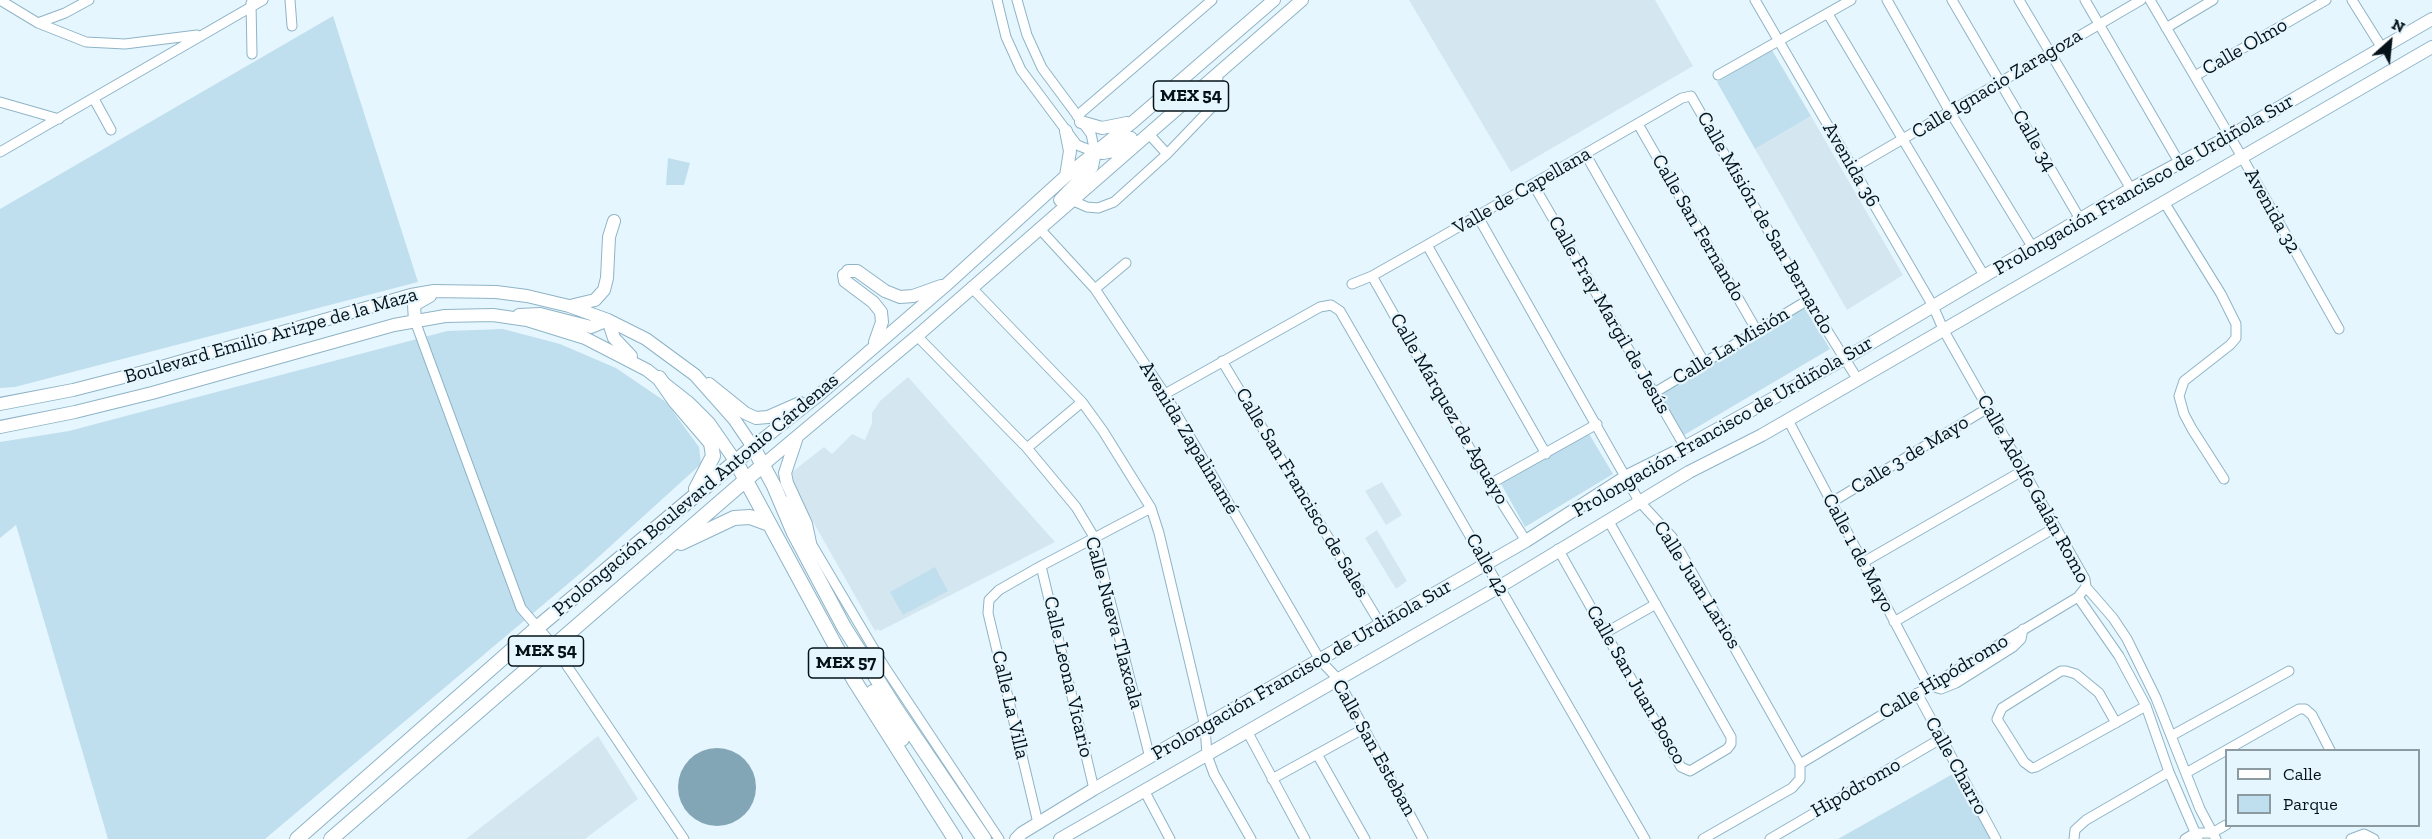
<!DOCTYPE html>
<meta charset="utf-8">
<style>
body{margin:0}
#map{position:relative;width:2432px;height:839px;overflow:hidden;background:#e6f6fe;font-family:"Zilla Slab",serif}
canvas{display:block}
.legend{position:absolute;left:2225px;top:749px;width:195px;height:78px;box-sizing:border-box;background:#e6f6fe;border:2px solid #8c9ba2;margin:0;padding:8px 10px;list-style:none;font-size:18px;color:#051319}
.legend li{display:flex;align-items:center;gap:12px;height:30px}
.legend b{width:30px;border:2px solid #8c9ba2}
.north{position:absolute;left:2360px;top:12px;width:60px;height:60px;-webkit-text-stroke:4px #e6f6fe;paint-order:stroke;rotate:27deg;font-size:16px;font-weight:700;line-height:24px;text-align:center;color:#051319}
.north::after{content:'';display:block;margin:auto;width:21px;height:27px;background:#051319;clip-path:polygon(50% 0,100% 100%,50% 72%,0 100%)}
</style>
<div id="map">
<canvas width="2432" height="839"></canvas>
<ul class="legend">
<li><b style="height:8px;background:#fff"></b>Calle</li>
<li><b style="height:16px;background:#c0dfee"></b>Parque</li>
</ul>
<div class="north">N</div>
</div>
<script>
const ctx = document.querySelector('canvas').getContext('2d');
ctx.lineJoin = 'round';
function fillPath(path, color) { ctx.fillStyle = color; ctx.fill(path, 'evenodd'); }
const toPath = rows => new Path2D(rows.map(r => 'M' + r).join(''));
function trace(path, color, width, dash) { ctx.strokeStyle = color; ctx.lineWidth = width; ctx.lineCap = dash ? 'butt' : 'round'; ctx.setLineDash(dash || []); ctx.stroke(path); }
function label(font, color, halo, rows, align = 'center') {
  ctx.font = font + ' "Zilla Slab",serif'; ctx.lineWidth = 4.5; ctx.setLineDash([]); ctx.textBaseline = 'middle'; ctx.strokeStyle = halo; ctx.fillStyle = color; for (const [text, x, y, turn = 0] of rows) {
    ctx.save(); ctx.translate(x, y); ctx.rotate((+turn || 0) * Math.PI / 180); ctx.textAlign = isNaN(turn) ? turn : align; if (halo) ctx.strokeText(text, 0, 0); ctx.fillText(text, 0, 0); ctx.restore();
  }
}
const built = toPath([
 [1409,0,1655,0,1693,66,1511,172],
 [1811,116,1903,275,1847,310,1755,149],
 [908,377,1055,542,880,631,878,629,875,631,787,476,824,447,832,454,852,434,865,440,872,423,872,413,880,401],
 [1382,482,1402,515,1386,525,1365,491],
 [1377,530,1407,581,1396,589,1365,538],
 [598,736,638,799,585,839,466,839]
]);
const green = toPath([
 [333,16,418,282,15,387,0,388,0,209],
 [1772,50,1811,116,1755,149,1717,82],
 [668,158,690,163,684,185,666,185],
 [1804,307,1830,349,1684,435,1659,392],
 [503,329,560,344,616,368,666,402,699,447,701,464,582,572,265,839,108,839,16,525,0,538,0,442,69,431,447,331],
 [1588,432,1613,474,1525,527,1500,482],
 [935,567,948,591,903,615,890,592],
 [1958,771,1992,838,1990,839,1838,839]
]);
const water = toPath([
 '678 787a39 39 0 1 1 78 0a39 39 0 1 1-78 0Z'
]);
const minor = toPath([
 [0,0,38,23,86,42,125,44,197,35],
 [290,0,292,26],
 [997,0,1006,37,1021,70,1077,145,1095,152],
 [1017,0,1027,35,1042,68,1091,134,1095,152],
 [1755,0,1933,306,1944,331,2085,579,2086,587,2113,618,2127,639,2156,698,2200,809,2216,839],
 [1887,0,1950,112,2033,248],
 [1952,0,2080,219],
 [2019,0,2131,189],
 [2085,0,2179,162],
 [2150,0,2242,157,2339,329],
 [2352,0,2382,48],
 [251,3,252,54],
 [1828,14,1985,277],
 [38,23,65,13,89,0],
 [2166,28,2213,0],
 [1718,75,1851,0],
 [2195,76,2326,0],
 [94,99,111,130],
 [0,102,59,119],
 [1077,116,1212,0],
 [1638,124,1757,331],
 [1148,133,1167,154],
 [0,152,263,0],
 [1586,155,1704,362],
 [1853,168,2141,0],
 [1533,184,1685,447],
 [1071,200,1087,207,1098,208,1114,202,1167,154,1213,106,1217,99,1218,72],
 [2164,202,2221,294,2236,324,2236,338,2230,345,2184,381,2179,396,2184,414,2192,429,2224,479],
 [1477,215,1639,501,1672,537,1800,764,1800,779,1792,788,1703,839],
 [1039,228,1095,289,1165,394,1320,660,1337,678,1423,839],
 [1427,245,1546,454],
 [1372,276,1490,484,1526,541],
 [1352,284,1372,276,1427,245,1682,98,1691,96,1808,300,1858,380],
 [971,287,1082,402,1103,431,1151,508,1159,533,1205,727,1207,755,1214,774,1251,839],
 [1095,289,1126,263],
 [415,321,521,608,553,645,684,839],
 [917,336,1027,448,1076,507,1094,537,1150,758],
 [1222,361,1381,625],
 [1654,393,1808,300],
 [1165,394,1320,307,1331,305,1340,311,1645,839],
 [1788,420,1928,685],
 [1027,448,1082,402],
 [1490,484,1597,424],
 [786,501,884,666,999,839],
 [1832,502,1988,408],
 [1558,549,1681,767,1690,771,1727,749,1731,744,1731,737,1608,520],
 [1862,563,2024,470],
 [1041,566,1094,789],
 [2078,597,2119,656,2146,706,2169,772,2198,839],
 [1894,622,2056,527],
 [1605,633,1656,604],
 [1928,685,1941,689,1956,683,2013,647,2021,639,2023,629],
 [1917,693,1996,839],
 [2116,723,2099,693,2076,674,2066,671,2061,671,2002,708,1997,719,2024,762,2032,768,2036,767,2146,706],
 [1247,731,1305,839],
 [2171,736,2289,671],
 [1317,754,1365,839],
 [1800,764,2078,597,2086,587],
 [2186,773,2299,709,2305,709,2312,715,2330,750],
 [1272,779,1363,729],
 [1145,792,1170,839],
 [1038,823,988,613,989,600,999,590,1041,566,1151,508],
 [1770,839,1942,738],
 [2074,839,2075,830,2086,820,2169,772],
 [2185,839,2195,833,2212,833,2226,825],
 [2351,839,2364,834,2374,839]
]);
const major = toPath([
 [1081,122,1102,128,1127,123],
 [1095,152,1103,153,1113,151,1131,138],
 [1066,176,1070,151,1066,131],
 [1060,200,1092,167,1095,152],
 [848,271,857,271,885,291,900,297,913,296,941,286],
 [844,275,845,281,873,302,881,312,882,322,875,342],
 [570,306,595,300,604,290,607,278,609,237,614,221],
 [519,315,540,314,591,327,608,320],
 [608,320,614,338,631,356],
 [415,321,414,305,430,296],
 [709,384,745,413,756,418,768,417,800,403],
 [0,404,73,390,151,370,411,295,434,291,496,292,527,296,569,306,608,320,646,339,695,375,734,419,753,447,820,394,945,286,1066,176,1134,121,1274,0],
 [0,427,75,412,152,393,394,325,445,316,493,315,527,320,585,338,647,370,689,403,709,423,736,462],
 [797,437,785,473,787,483,806,524,810,543],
 [763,465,917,336,1302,0],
 [1016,839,1022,833,1094,789,1526,541,1627,476,1685,447,1844,359,2131,189,2230,136,2432,19],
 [1060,839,1499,587,1689,472,1762,435,2432,47]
]);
const highway = toPath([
 [659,378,675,401,711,443,713,456,696,489],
 [736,462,854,680,955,839],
 [681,543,734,518,750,517,769,524],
 [873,692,902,739],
 [297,839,538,627,753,447,774,486,794,533,844,627,896,709,984,839],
 [331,839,763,465]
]);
const shields = [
 [1191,96,75],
 [546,651,75],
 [846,663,75]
];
const shieldNames = [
 ["MEX 54",1191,96],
 ["MEX 54",546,651],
 ["MEX 57",846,663]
];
const streetNames = [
 ["Calle Olmo",2245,47,-30],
 ["Calle Ignacio Zaragoza",1997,84,-31],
 ["Calle 34",2034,141,60],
 ["Avenida 36",1851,165,60],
 ["Prolongación Francisco de Urdiñola Sur",2144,185,-30],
 ["Valle de Capellana",1522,191,-30],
 ["Avenida 32",2272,211,61],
 ["Calle Misión de San Bernardo",1765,223,60],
 ["Calle San Fernando",1698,228,60],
 ["Calle Fray Margil de Jesús",1609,315,60],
 ["Boulevard Emilio Arizpe de la Maza",271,336,-16],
 ["Calle La Misión",1731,346,-31],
 ["Calle Márquez de Aguayo",1449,409,60],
 ["Prolongación Francisco de Urdiñola Sur",1723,427,-30],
 ["Avenida Zapalinamé",1189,438,59],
 ["Calle 3 de Mayo",1910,455,-31],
 ["Calle Adolfo Galán Romo",2033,489,61],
 ["Calle San Francisco de Sales",1302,493,59],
 ["Prolongación Boulevard Antonio Cárdenas",696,495,-40],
 ["Calle 1 de Mayo",1858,553,62],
 ["Calle 42",1487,565,61],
 ["Calle Juan Larios",1697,585,58],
 ["Calle Nueva Tlaxcala",1114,623,75],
 ["Prolongación Francisco de Urdiñola Sur",1302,670,-30],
 ["Calle Leona Vicario",1068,677,77],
 ["Calle Hipódromo",1944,677,-31],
 ["Calle San Juan Bosco",1636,685,60],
 ["Calle La Villa",1010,705,77],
 ["Calle San Esteban",1374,748,61],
 ["Calle Charro",1956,766,61],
 ["Hipódromo",1856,788,-30]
];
fillPath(built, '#d4e7f0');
fillPath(green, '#c0dfee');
fillPath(water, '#83a6b6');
trace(minor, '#8eb4c6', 11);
trace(major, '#8eb4c6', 14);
trace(highway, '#8eb4c6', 16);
trace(minor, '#fff', 9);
trace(major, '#fff', 12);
trace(highway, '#fff', 14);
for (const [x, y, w] of shields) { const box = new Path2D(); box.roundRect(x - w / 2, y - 15, w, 30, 4.5); ctx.fillStyle = '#e6f6fe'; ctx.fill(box); trace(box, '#051319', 1.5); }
label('bold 18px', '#051319', null, shieldNames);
label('20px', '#051319', '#e6f6fe', streetNames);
</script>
